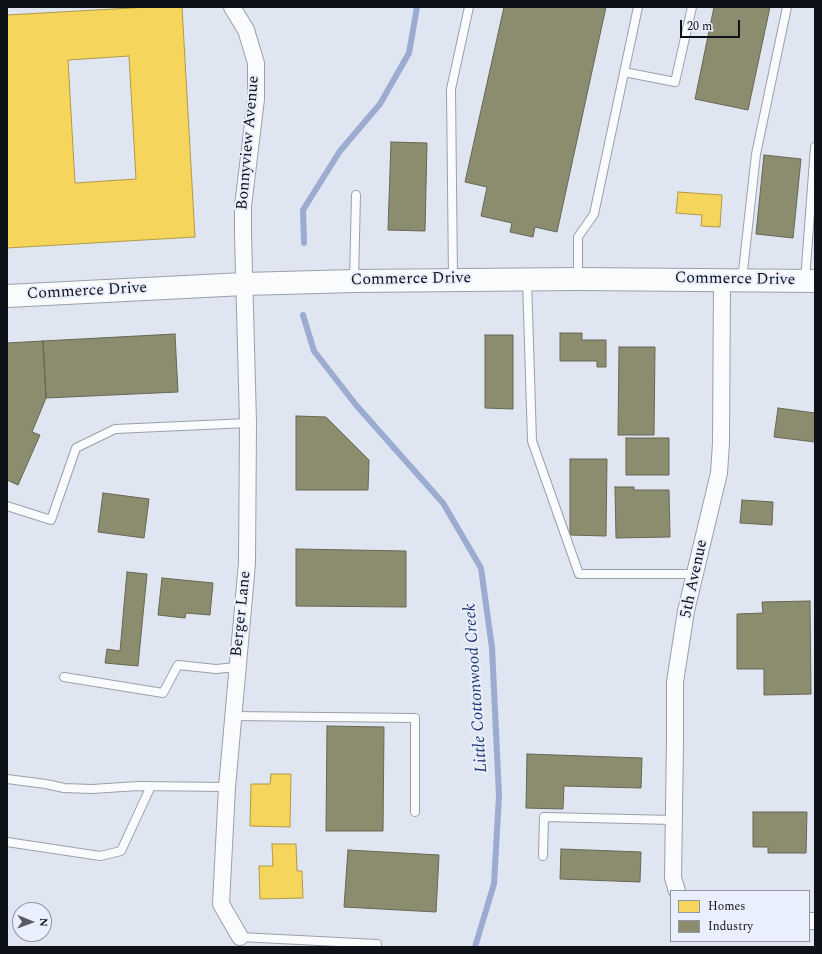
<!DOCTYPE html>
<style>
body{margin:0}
#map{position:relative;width:822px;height:954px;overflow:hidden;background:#dfe5f1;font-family:Spectral,serif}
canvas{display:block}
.frame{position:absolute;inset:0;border:8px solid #0d1118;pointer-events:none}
.legend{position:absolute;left:670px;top:890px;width:140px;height:52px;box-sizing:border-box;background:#e9effd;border:1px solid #9196a1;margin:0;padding:5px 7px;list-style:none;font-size:12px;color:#0d1118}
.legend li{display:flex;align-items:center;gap:8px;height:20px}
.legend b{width:20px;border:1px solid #9196a1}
.north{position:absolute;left:12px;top:902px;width:40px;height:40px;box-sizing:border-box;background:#e9effd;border:1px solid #9196a1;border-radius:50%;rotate:91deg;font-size:11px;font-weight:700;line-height:16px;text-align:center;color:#0d1118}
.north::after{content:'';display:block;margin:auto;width:14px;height:18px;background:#565b64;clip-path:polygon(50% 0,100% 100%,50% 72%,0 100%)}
.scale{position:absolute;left:680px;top:20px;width:60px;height:18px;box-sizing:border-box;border:2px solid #0d1118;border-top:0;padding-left:5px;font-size:12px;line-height:14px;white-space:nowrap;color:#0d1118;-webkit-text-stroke:3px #e9effd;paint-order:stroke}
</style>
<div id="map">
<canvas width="822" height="954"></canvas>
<div class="frame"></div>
<ul class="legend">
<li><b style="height:11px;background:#f6d55c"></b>Homes</li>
<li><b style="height:11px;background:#8c8c6e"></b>Industry</li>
</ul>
<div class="north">N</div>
<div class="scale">20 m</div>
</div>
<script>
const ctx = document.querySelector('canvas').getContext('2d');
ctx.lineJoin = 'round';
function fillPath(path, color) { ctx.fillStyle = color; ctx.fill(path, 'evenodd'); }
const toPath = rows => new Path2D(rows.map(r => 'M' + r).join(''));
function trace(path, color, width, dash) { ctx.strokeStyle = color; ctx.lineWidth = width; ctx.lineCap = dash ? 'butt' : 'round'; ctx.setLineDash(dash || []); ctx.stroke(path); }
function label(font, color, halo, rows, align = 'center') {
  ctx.font = font + ' Spectral,serif'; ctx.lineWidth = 4; ctx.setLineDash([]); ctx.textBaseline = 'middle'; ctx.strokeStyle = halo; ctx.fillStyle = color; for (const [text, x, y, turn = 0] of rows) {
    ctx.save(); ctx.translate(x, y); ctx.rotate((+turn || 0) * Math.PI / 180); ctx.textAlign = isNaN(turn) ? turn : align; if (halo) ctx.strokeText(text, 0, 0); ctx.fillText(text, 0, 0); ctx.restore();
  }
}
const homes = toPath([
 [149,7,182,7,195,237,7,248,7,15,149,7],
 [129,56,136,179,75,183,68,60,129,56],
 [678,192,722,195,720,227,701,226,702,215,676,213,678,192],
 [271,774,291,774,290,827,250,826,251,784,270,784,271,774],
 [272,844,296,844,297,871,302,871,303,898,260,899,259,866,273,866,272,844]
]);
const industry = toPath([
 [504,7,606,7,557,232,535,227,533,237,510,232,512,223,481,216,487,187,465,182,504,7],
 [714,7,770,7,748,110,695,99,714,7],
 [391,142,427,143,425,231,388,230,391,142],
 [764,155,801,159,793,238,756,234,764,155],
 [560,333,582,333,582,340,606,340,606,367,597,367,597,361,560,361,560,333],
 [175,334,178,392,46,398,43,341,175,334],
 [485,335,513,335,513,409,485,408,485,335],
 [43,341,46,398,32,432,40,435,18,485,7,480,7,343,43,341],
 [619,347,655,347,654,435,618,435,619,347],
 [778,408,815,413,815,442,774,437,778,408],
 [296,416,326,417,369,460,368,490,296,490,296,416],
 [626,438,669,438,669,475,626,475,626,438],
 [570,459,607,459,606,536,570,535,570,459],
 [615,487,634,487,634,490,669,490,670,537,616,538,615,487],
 [103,493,149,499,144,538,98,532,103,493],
 [742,500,773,502,772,525,740,523,742,500],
 [296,549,406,551,406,607,296,606,296,549],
 [127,572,147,574,138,666,105,663,107,649,120,651,127,572],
 [162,578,213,583,210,615,186,613,185,618,158,615,162,578],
 [810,601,811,694,764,695,764,669,737,669,737,614,763,613,762,602,810,601],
 [327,726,384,727,383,831,326,831,327,726],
 [527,754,642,758,641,788,564,786,563,809,526,808,527,754],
 [753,812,807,812,806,853,768,853,768,847,753,847,753,812],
 [561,849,641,852,640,882,560,879,561,849],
 [348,850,439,855,436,912,344,907,348,850]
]);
const stream = toPath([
 [304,243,303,210,340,151,380,104,409,53,417,7],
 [303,315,314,351,356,405,443,503,481,568,492,648,499,795,494,884,475,947]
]);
const lane = toPath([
 [624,72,675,82,692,7],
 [578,278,578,237,594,214,638,7],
 [453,279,451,89,469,7],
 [354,280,356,195],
 [527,280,532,441,579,574,695,574],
 [742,280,756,154,787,7],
 [805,280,815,147],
 [7,506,51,520,76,448,115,429,248,423],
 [64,677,163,693,178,665,216,669,237,667],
 [233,716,415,718,415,812],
 [7,779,46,784,64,788,92,789,138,786,227,787],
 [7,842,100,856,121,851,151,786],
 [543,856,544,817,673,820],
 [240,937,377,944]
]);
const street = toPath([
 [232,7,246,30,256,63,256,99,243,206,243,234,248,423,247,563,227,787,221,904,240,937],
 [677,891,673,878,675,741,675,682,686,611,719,473,721,443,722,280],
 [809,921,815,921]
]);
const secondary = toPath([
 [7,296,244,284,354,281,578,279,815,281]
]);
const streetNames = [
 ["Bonnyview Avenue",249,143,-85],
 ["Commerce Drive",411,280,-1],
 ["Commerce Drive",735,280,1],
 ["Commerce Drive",87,292,-3],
 ["5th Avenue",695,579,-78],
 ["Berger Lane",242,614,-84]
];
const waterNames = [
 ["Little Cottonwood Creek",477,688,-94]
];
fillPath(homes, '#f6d55c');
trace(homes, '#b09a48', 1);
fillPath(industry, '#8c8c6e');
trace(industry, '#666754', 1);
trace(stream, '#9bacd0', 6);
trace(lane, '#9ba0a9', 10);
trace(street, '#9ba0a9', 18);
trace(secondary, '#9ba0a9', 24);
trace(lane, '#fafbfd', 8);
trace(street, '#fafbfd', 16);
trace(secondary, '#fafbfd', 22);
label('16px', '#0d1118', '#e9effd', streetNames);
label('italic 17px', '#223973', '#e9effd', waterNames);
</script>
